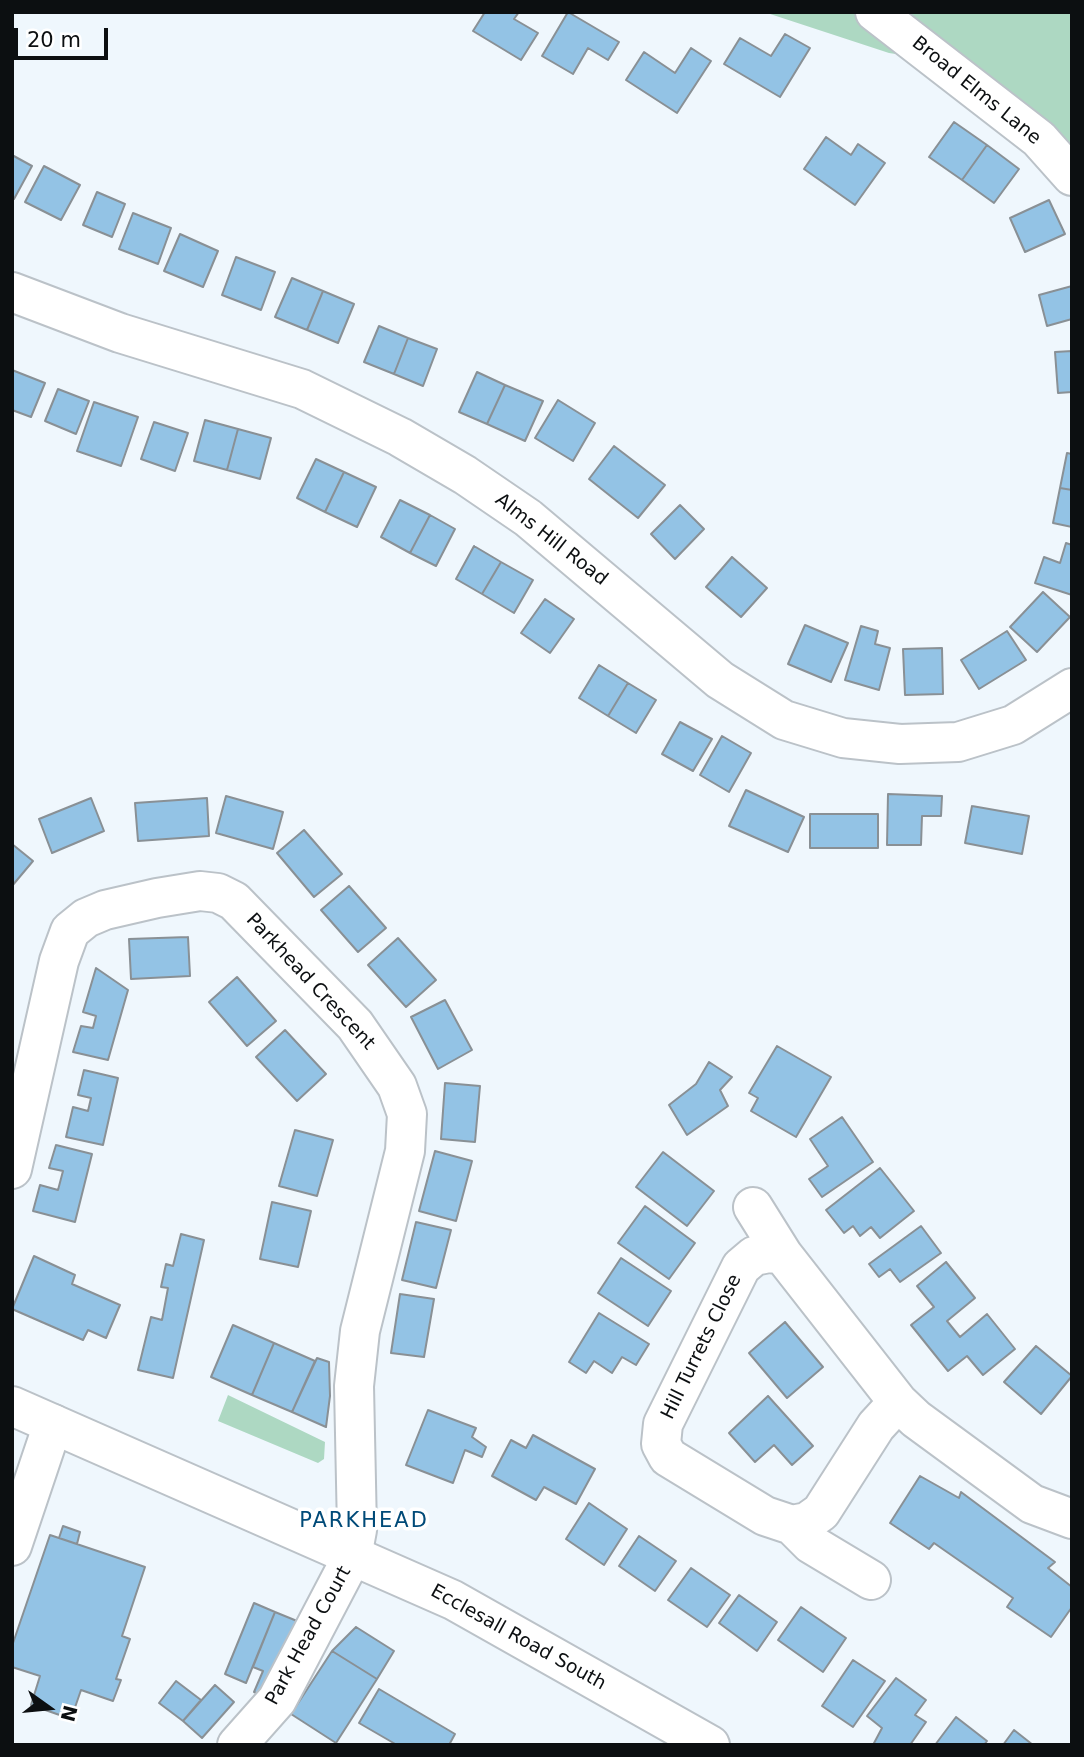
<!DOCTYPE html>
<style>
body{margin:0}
#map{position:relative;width:1084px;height:1757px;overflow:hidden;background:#eff7fd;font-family:"DejaVu Sans",sans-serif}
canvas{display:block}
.frame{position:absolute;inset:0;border:14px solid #0c0f11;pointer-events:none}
.north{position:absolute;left:14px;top:1673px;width:70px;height:70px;-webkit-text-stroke:5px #fff;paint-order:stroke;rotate:105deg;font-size:19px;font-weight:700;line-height:28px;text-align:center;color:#0c0f11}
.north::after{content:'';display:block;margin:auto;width:24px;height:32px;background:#0c0f11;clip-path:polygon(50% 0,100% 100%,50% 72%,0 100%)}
.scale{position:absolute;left:14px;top:28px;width:94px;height:32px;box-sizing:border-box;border:4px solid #0c0f11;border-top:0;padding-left:9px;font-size:21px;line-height:24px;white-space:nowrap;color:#0c0f11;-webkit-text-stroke:5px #fff;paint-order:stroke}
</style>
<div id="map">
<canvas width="1084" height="1757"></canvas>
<div class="frame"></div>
<div class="north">N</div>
<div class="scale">20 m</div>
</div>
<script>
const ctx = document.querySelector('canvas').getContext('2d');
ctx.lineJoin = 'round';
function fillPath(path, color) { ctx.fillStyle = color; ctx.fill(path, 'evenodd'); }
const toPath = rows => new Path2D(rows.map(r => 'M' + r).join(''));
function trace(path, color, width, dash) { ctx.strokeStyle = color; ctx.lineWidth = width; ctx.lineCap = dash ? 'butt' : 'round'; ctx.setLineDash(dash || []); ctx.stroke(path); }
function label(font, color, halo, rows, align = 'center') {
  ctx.font = font + ' "DejaVu Sans",sans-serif'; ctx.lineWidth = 7; ctx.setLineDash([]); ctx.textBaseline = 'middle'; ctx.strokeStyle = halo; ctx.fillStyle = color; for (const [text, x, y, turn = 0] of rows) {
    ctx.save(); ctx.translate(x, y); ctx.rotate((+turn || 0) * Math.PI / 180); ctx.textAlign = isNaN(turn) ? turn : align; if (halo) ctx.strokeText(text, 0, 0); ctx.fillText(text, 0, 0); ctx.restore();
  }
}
const green = toPath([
 [764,12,855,12,915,57,889,53],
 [903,12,1072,12,1072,152],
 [228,1395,325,1442,324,1459,318,1463,218,1421]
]);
const building = toPath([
 [485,12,519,12,514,19,538,33,521,60,473,31,485,12],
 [568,12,619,42,608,60,588,48,573,74,542,56,568,12],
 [785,34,810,48,780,97,724,64,740,38,771,56,785,34],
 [691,48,711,61,677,113,626,80,644,52,675,73,691,48],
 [954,122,987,145,962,180,929,157,954,122],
 [826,137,851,155,858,144,885,163,855,205,804,169,826,137],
 [987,145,1019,169,994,203,962,180,987,145],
 [12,155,32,166,14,199,12,198,12,155],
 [44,166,80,185,61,220,25,202,44,166],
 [97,192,125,204,112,237,83,225,97,192],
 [1049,200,1065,234,1025,252,1010,218,1049,200],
 [133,213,171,228,158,264,119,249,133,213],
 [180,234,218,251,203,287,164,271,180,234],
 [236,257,275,272,261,310,222,295,236,257],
 [292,278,323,291,307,330,275,317,292,278],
 [1072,286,1072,319,1047,326,1039,295,1072,286],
 [323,291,354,304,338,343,307,330,323,291],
 [379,326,408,338,394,374,364,362,379,326],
 [408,338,437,349,423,386,394,374,408,338],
 [1072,351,1072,392,1058,393,1055,352,1072,351],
 [12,370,45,383,31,417,12,410,12,370],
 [477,372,505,385,487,424,459,412,477,372],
 [505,385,543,401,525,441,487,424,505,385],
 [58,389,89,401,76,434,45,421,58,389],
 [558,400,595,423,573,461,535,438,558,400],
 [94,402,138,417,121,466,77,451,94,402],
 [205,420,238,429,227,470,194,461,205,420],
 [154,422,188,433,175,471,141,459,154,422],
 [238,429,271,438,260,479,227,470,238,429],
 [614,446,665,485,638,518,589,479,614,446],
 [1067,453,1072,454,1072,490,1060,488,1067,453],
 [316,459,344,472,325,512,297,498,316,459],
 [344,472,376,487,357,527,325,512,344,472],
 [1060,488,1072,490,1072,527,1053,523,1060,488],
 [400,500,430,515,410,553,381,537,400,500],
 [680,505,704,529,675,559,651,534,680,505],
 [430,515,455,529,436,566,410,553,430,515],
 [1066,543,1072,545,1072,595,1035,583,1044,557,1060,563,1066,543],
 [474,546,501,562,482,594,456,579,474,546],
 [732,557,767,588,741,617,706,587,732,557],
 [501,562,533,580,514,613,482,594,501,562],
 [1043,592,1070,617,1037,652,1010,627,1043,592],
 [545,599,574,619,550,653,521,633,545,599],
 [805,625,848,643,831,682,788,664,805,625],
 [861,626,878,631,875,644,890,648,879,690,845,680,861,626],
 [1007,631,1026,660,979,689,961,660,1007,631],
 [942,648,943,694,905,695,903,649,942,648],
 [599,665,628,683,608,716,579,698,599,665],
 [628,683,656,700,636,733,608,716,628,683],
 [680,722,712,739,693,771,662,754,680,722],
 [722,736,751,753,729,792,700,775,722,736],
 [746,790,804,817,788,852,729,826,746,790],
 [888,794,942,796,941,816,922,816,921,845,887,845,888,794],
 [226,796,283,812,273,849,216,833,226,796],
 [91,798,104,831,52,853,39,819,91,798],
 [207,798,209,836,138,841,135,803,207,798],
 [972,806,1029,816,1022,854,965,843,972,806],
 [810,814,878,814,878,848,810,848,810,814],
 [304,830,342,874,314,897,277,853,304,830],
 [12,844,33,861,12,886,12,844],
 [349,886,386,928,358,952,321,910,349,886],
 [188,937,190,976,131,979,129,939,188,937],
 [398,938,436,980,406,1007,368,965,398,938],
 [96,968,128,990,108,1060,73,1052,81,1026,93,1028,96,1016,83,1012,96,968],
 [237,977,276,1021,247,1046,209,1002,237,977],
 [445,1000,472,1050,438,1069,411,1017,445,1000],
 [285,1030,326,1074,297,1101,256,1057,285,1030],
 [777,1046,831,1077,796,1137,751,1111,758,1098,749,1093,777,1046],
 [709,1062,732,1077,720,1090,728,1106,687,1135,669,1105,696,1084,709,1062],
 [84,1070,118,1078,103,1145,66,1137,73,1107,88,1111,91,1098,78,1095,84,1070],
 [445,1083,480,1086,475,1142,441,1139,445,1083],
 [842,1117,873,1162,822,1197,809,1179,828,1166,810,1139,842,1117],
 [295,1130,333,1140,317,1196,279,1186,295,1130],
 [56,1145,92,1154,75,1222,33,1211,40,1185,58,1190,63,1171,49,1168,56,1145],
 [435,1151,472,1161,456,1221,419,1211,435,1151],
 [663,1152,714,1191,687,1226,636,1187,663,1152],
 [880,1168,914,1211,880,1238,871,1227,860,1236,853,1226,844,1233,826,1210,880,1168],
 [272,1202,311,1211,298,1267,260,1259,272,1202],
 [645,1206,695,1243,669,1279,618,1243,645,1206],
 [416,1222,451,1230,436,1288,402,1280,416,1222],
 [921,1226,941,1253,900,1282,890,1269,879,1277,869,1264,921,1226],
 [181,1234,204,1240,173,1378,138,1370,151,1317,162,1320,168,1288,161,1287,166,1264,173,1266,181,1234],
 [34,1256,75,1275,72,1284,120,1305,106,1338,88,1330,83,1340,12,1309,34,1256],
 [621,1258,671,1291,648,1326,598,1293,621,1258],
 [946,1262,975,1298,947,1321,960,1337,987,1314,1015,1349,983,1375,967,1356,948,1371,911,1325,934,1307,917,1286,946,1262],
 [400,1294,434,1299,424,1357,391,1353,400,1294],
 [599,1313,649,1344,636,1365,622,1357,612,1373,594,1361,586,1373,569,1362,599,1313],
 [785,1322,823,1367,787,1398,749,1353,785,1322],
 [233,1325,274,1343,252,1395,211,1377,233,1325],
 [274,1343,315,1361,292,1412,252,1395,274,1343],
 [1036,1346,1072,1376,1041,1414,1004,1382,1036,1346],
 [317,1358,329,1362,330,1396,326,1427,292,1412,317,1358],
 [768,1396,813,1446,792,1465,774,1445,755,1462,729,1433,768,1396],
 [428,1410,476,1428,472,1437,486,1447,482,1457,465,1450,453,1483,406,1465,428,1410],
 [533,1435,595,1469,576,1504,544,1487,536,1500,492,1476,511,1440,526,1448,533,1435],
 [920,1476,959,1498,961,1492,1055,1562,1048,1568,1072,1587,1072,1607,1051,1637,1007,1607,1013,1598,934,1543,929,1549,890,1523,920,1476],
 [589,1503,627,1529,604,1565,566,1539,589,1503],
 [63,1526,80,1532,77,1544,59,1538,63,1526],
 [50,1535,145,1567,122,1636,130,1639,116,1679,121,1680,113,1701,81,1690,71,1719,31,1705,40,1676,12,1667,12,1646,50,1535],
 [639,1536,676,1561,655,1591,619,1566,639,1536],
 [691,1568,730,1595,707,1627,668,1600,691,1568],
 [739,1595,777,1622,757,1651,719,1623,739,1595],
 [254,1603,275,1612,246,1683,225,1674,254,1603],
 [801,1607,846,1638,823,1672,778,1640,801,1607],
 [275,1612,297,1621,265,1697,254,1692,263,1671,253,1667,275,1612],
 [356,1627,394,1651,377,1679,332,1651,356,1627],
 [332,1651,377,1679,336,1743,291,1714,332,1651],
 [853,1660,885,1681,853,1727,822,1706,853,1660],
 [896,1678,926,1700,915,1715,926,1722,910,1745,873,1745,882,1728,867,1716,896,1678],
 [176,1681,201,1700,183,1721,159,1703,176,1681],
 [215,1685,234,1702,202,1738,183,1721,215,1685],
 [379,1689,455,1734,449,1745,397,1745,359,1723,379,1689],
 [956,1717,987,1741,984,1745,935,1745,956,1717],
 [1014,1730,1033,1745,1003,1745,1014,1730]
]);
const minor = toPath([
 [875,12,1039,139,1072,176],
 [12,292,120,333,302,389,400,437,465,475,528,518,720,680,784,720,843,738,900,744,958,742,1013,725,1072,688],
 [12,1169,59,961,70,931,86,918,105,910,157,898,200,891,218,893,234,901,355,1025,397,1086,407,1114,405,1151,360,1331,354,1386,357,1530,352,1557,277,1700,237,1745],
 [753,1207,783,1255,898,1402,916,1419,1032,1504,1072,1519],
 [783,1255,769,1253,754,1256,741,1267,663,1424,661,1444,668,1457,765,1516,792,1525,807,1522,821,1512,876,1426,898,1402],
 [792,1525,811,1544,871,1580],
 [12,1546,53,1424]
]);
const major = toPath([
 [12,1406,453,1600,710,1745]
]);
const streetNames = [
 ["Broad Elms Lane",976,91,39],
 ["Alms Hill Road",551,540,38],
 ["Parkhead Crescent",310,982,47],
 ["Hill Turrets Close",702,1347,-64],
 ["Park Head Court",309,1636,-61],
 ["Ecclesall Road South",518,1638,29]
];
const neighbourhoodNames = [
 ["PARKHEAD",364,1522]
];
fillPath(green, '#add8c2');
fillPath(building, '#93c3e5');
trace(building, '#899095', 2);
trace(minor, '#bbc2c8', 42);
trace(major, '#bbc2c8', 42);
trace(minor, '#fff', 38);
trace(major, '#fff', 38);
label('19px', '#0c0f11', '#fff', streetNames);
ctx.letterSpacing = '2px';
label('21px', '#004a78', '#fff', neighbourhoodNames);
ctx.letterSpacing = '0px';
</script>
